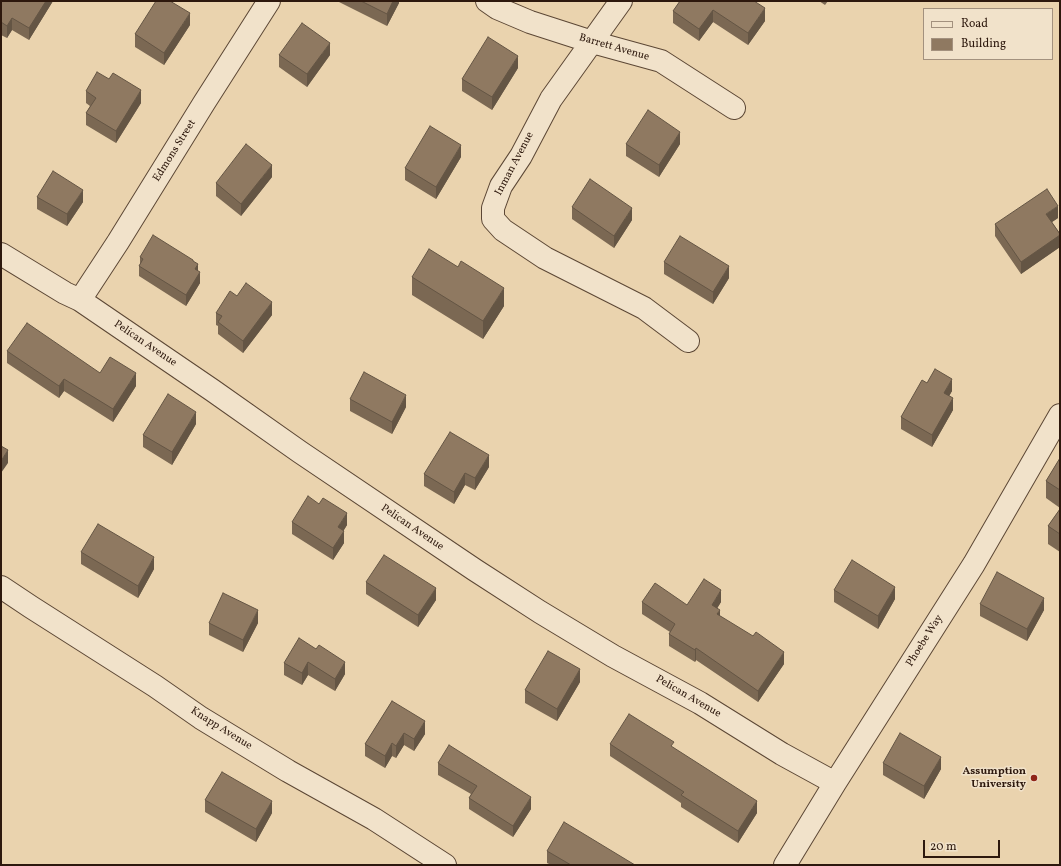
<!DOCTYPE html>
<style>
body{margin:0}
#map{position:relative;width:1061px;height:866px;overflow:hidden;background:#ead3ae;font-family:Vollkorn,serif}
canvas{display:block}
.frame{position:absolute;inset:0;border:2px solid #2d180d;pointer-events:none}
.legend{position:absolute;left:923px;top:8px;width:130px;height:52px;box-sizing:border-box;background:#f1e2ca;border:1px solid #a3917e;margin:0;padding:5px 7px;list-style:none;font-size:12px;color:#2d180d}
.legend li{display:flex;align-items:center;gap:8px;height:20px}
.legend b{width:20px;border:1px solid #a3917e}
.scale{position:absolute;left:923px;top:840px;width:77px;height:18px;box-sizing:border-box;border:2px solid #2d180d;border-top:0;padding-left:5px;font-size:12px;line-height:14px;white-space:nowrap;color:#2d180d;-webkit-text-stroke:3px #f1e2ca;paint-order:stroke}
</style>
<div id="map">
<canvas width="1061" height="866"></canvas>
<div class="frame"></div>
<ul class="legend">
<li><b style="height:5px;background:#f1e2ca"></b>Road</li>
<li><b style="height:11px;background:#8f7961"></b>Building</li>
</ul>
<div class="scale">20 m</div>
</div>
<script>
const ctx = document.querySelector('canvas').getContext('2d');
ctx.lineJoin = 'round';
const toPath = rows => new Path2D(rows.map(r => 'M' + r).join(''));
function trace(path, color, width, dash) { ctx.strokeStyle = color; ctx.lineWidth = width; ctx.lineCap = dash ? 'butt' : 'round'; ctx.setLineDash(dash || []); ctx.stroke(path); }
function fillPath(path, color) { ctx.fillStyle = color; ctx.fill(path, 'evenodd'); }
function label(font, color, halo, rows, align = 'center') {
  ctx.font = font + ' Vollkorn,serif'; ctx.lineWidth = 3; ctx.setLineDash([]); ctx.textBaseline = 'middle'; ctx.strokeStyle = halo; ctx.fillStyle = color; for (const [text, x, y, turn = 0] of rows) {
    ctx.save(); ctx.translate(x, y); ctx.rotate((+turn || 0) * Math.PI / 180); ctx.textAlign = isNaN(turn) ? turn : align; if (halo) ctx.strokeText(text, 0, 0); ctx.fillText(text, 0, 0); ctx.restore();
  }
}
const minor = toPath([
 [487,1,497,8,530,22,592,42,661,61,734,108],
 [621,1,551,99,521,156,501,186,493,208,493,219,503,230,545,258,644,308,688,341],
 [1,254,65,293,80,300,212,390,300,452,475,570,540,612,613,656,700,703,782,754,835,783],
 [80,300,118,242,204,103,269,1],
 [1,587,31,607,155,686,201,718,288,771,374,819,445,865],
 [785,865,835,783,974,564,1060,415]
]);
const wall = toPath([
 [1,1,53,1,29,40,12,30,7,38,1,35],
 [337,1,399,1,399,3,387,26],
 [680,1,765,21,748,45,713,22,699,41,673,23,673,11],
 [819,1,828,1,825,5],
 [190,25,164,65,135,47,135,34],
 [279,55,330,55,307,87,279,67],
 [518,68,492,110,462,91,462,79],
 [86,91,141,103,116,143,86,125,86,113,90,106,86,103],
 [626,144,680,144,659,177,626,156],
 [461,157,436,199,405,180,405,168],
 [272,177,241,216,216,196,216,183],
 [37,197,83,202,67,226,37,209],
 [572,207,632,220,614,248,572,219],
 [1058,218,1052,222,1060,234,1060,247,1021,274,995,236,995,224],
 [140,257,193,261,198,271,200,283,186,306,139,276,139,266,140,264],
 [664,262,729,278,713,304,664,274],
 [412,277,504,306,483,339,412,295],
 [237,296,272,315,243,353,218,334,218,326,216,325,216,313],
 [7,351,100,373,136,386,113,422,64,391,59,398,7,363],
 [927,383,952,391,949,396,953,410,932,447,901,429,901,417],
 [350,399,406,407,392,434,350,411],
 [196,424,172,465,143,447,143,435],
 [1060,458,1060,508,1046,498,1046,481],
 [489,467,475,490,465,485,454,504,424,486,424,474],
 [1060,509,1060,552,1048,544,1048,526],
 [292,522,347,525,343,531,344,543,333,560,292,534],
 [81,552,154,569,138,598,81,564],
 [366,582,436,600,418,627,366,594],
 [834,590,895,599,878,629,834,602],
 [642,602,687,605,721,602,717,608,720,616,784,664,758,702,696,660,695,662,669,646,669,634,670,632,642,614],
 [980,604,1044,610,1027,641,980,616],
 [209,623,258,623,243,652,209,635],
 [316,649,345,674,335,691,308,675,302,685,284,675,284,663],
 [580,682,557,721,525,703,525,690],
 [392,701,425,734,414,751,404,745,396,758,392,756,385,768,365,756,365,744],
 [610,744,674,748,757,813,738,843,681,807,681,803,610,756],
 [438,763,531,809,513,837,469,809,469,798,471,794,438,775],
 [883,763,941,769,924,799,883,775],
 [205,800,272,813,256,842,205,812],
 [547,851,635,865,551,865,547,863]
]);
const shadedWall = toPath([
 [46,1,53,1,29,40,29,28],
 [393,1,399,1,399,3,387,26,387,14],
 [765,8,765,21,748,45,748,33],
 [713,10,713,22,699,41,699,29],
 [190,13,190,25,164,65,164,53],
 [12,18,12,30,7,38,7,26],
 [330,43,330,55,307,87,307,74],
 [518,56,518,68,492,110,492,97],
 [141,90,141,103,116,143,116,131],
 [680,132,680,144,659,177,659,165],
 [461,145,461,157,436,199,436,187],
 [272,165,272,177,241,216,241,204],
 [83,190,83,202,67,226,67,214],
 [1058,206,1058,218,1046,226,1046,214],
 [632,208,632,220,614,248,614,236],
 [1060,235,1060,247,1021,274,1021,262],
 [198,264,198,275,195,269],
 [729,266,729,278,713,304,713,292],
 [200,272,200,283,186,306,186,295],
 [504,288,504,306,483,339,483,321],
 [272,302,272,315,243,353,243,341],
 [136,373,136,386,113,422,113,409],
 [64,379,64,391,59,398,59,386],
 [952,379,952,391,944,405,944,393],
 [406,395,406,407,392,434,392,422],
 [953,398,953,410,932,447,932,435],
 [196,412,196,424,172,465,172,452],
 [8,450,8,463,1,473,1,461],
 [489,455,489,467,475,490,475,478],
 [465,473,465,485,454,504,454,492],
 [347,513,347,525,338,540,338,527],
 [344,531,344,543,333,560,333,548],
 [154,557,154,569,138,598,138,586],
 [895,587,895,599,878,629,878,616],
 [436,588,436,600,418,627,418,615],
 [721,590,721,602,712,617,712,605],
 [1044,598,1044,610,1027,641,1027,629],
 [258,610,258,623,243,652,243,640],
 [720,610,720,622,717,614],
 [696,648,696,660,695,662,695,650],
 [784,652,784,664,758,702,758,691],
 [308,662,308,675,302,685,302,673],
 [345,662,345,674,335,691,335,679],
 [580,669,580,682,557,721,557,709],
 [425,721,425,734,414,751,414,739],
 [404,733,404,745,396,758,396,746],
 [392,743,392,756,385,768,385,756],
 [941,757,941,769,924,799,924,786],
 [531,797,531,809,513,837,513,826],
 [272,801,272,813,256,842,256,829],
 [757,801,757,813,738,843,738,831]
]);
const building = toPath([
 [1,1,46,1,29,28,12,18,7,26,1,22,1,1],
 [156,1,170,1,190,13,164,53,135,34,156,1],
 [361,1,393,1,387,14,361,1],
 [680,1,754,1,765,8,748,33,713,10,699,29,673,11,680,1],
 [302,23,330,43,307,74,279,55,302,23],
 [488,37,518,56,492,97,462,79,488,37],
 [97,72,109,79,113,73,141,90,116,131,86,113,96,98,86,91,97,72],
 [648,110,680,132,659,165,626,144,648,110],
 [430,126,461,145,436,187,405,168,430,126],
 [246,144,272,165,241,204,216,183,246,144],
 [53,171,83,190,67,214,37,197,53,171],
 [590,179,632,208,614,236,572,207,590,179],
 [1047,189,1058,206,1046,214,1060,234,1060,235,1021,262,995,224,1047,189],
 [153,235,193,260,193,261,198,264,195,269,200,272,186,295,139,266,143,259,140,257,153,235],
 [680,236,729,266,713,292,664,262,680,236],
 [429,249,458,267,461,261,504,288,483,321,412,277,429,249],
 [246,283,272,302,243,341,218,322,222,316,216,313,230,291,237,296,246,283],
 [27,323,100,373,110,357,136,373,113,409,64,379,59,386,7,351,27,323],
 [935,369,952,379,944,393,953,398,932,435,901,417,922,380,927,383,935,369],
 [364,372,406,395,392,422,350,399,364,372],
 [168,394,196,412,172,452,143,435,168,394],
 [450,432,489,455,475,478,465,473,454,492,424,474,450,432],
 [1,446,8,450,1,461,1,446],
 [1060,458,1060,490,1046,481,1060,458],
 [308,496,319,504,323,498,347,513,338,527,344,531,333,548,292,522,308,496],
 [1060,509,1060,534,1048,526,1060,509],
 [98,524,154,557,138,586,81,552,98,524],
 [384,555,436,588,418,615,366,582,384,555],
 [852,560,895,587,878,616,834,590,852,560],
 [997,572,1044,598,1027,629,980,604,997,572],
 [704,579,721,590,712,605,720,610,717,614,753,636,756,632,784,652,758,691,696,648,695,650,669,634,675,624,642,602,655,583,687,605,704,579],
 [223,593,258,610,243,640,209,623,223,593],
 [299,638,316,649,319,645,345,662,335,679,308,662,302,673,284,663,299,638],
 [548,651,580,669,557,709,525,690,548,651],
 [392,701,425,721,414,739,404,733,396,746,392,743,385,756,365,744,392,701],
 [629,714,674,742,671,746,757,801,738,831,681,795,684,792,610,744,629,714],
 [900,733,941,757,924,786,883,763,900,733],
 [449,745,531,797,513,826,469,798,477,786,438,763,449,745],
 [222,772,272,801,256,829,205,800,222,772],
 [564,822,635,865,571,865,547,851,564,822]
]);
const markers = [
 [1034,778,4,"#8f2418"]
];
const streetNames = [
 ["Barrett Avenue",614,48,16],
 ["Edmons Street",175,151,-58],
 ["Inman Avenue",515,164,-62],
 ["Pelican Avenue",145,344,34],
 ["Pelican Avenue",412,528,34],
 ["Phoebe Way",925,641,-58],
 ["Pelican Avenue",688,697,30],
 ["Knapp Avenue",221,729,32]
];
const poiNames = [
 ["Assumption",1026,772],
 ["University",1026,785]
];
trace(minor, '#5c4735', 24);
trace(minor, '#f1e2ca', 22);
fillPath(wall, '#7b6853');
fillPath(shadedWall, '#645544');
fillPath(building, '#8f7961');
trace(building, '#645544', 1);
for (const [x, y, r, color] of markers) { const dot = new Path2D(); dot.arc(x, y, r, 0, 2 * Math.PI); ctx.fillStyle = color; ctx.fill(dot); trace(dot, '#f1e2ca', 1.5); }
label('11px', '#2d180d', '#f1e2ca', streetNames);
label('bold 11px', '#2d180d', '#f1e2ca', poiNames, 'right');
</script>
